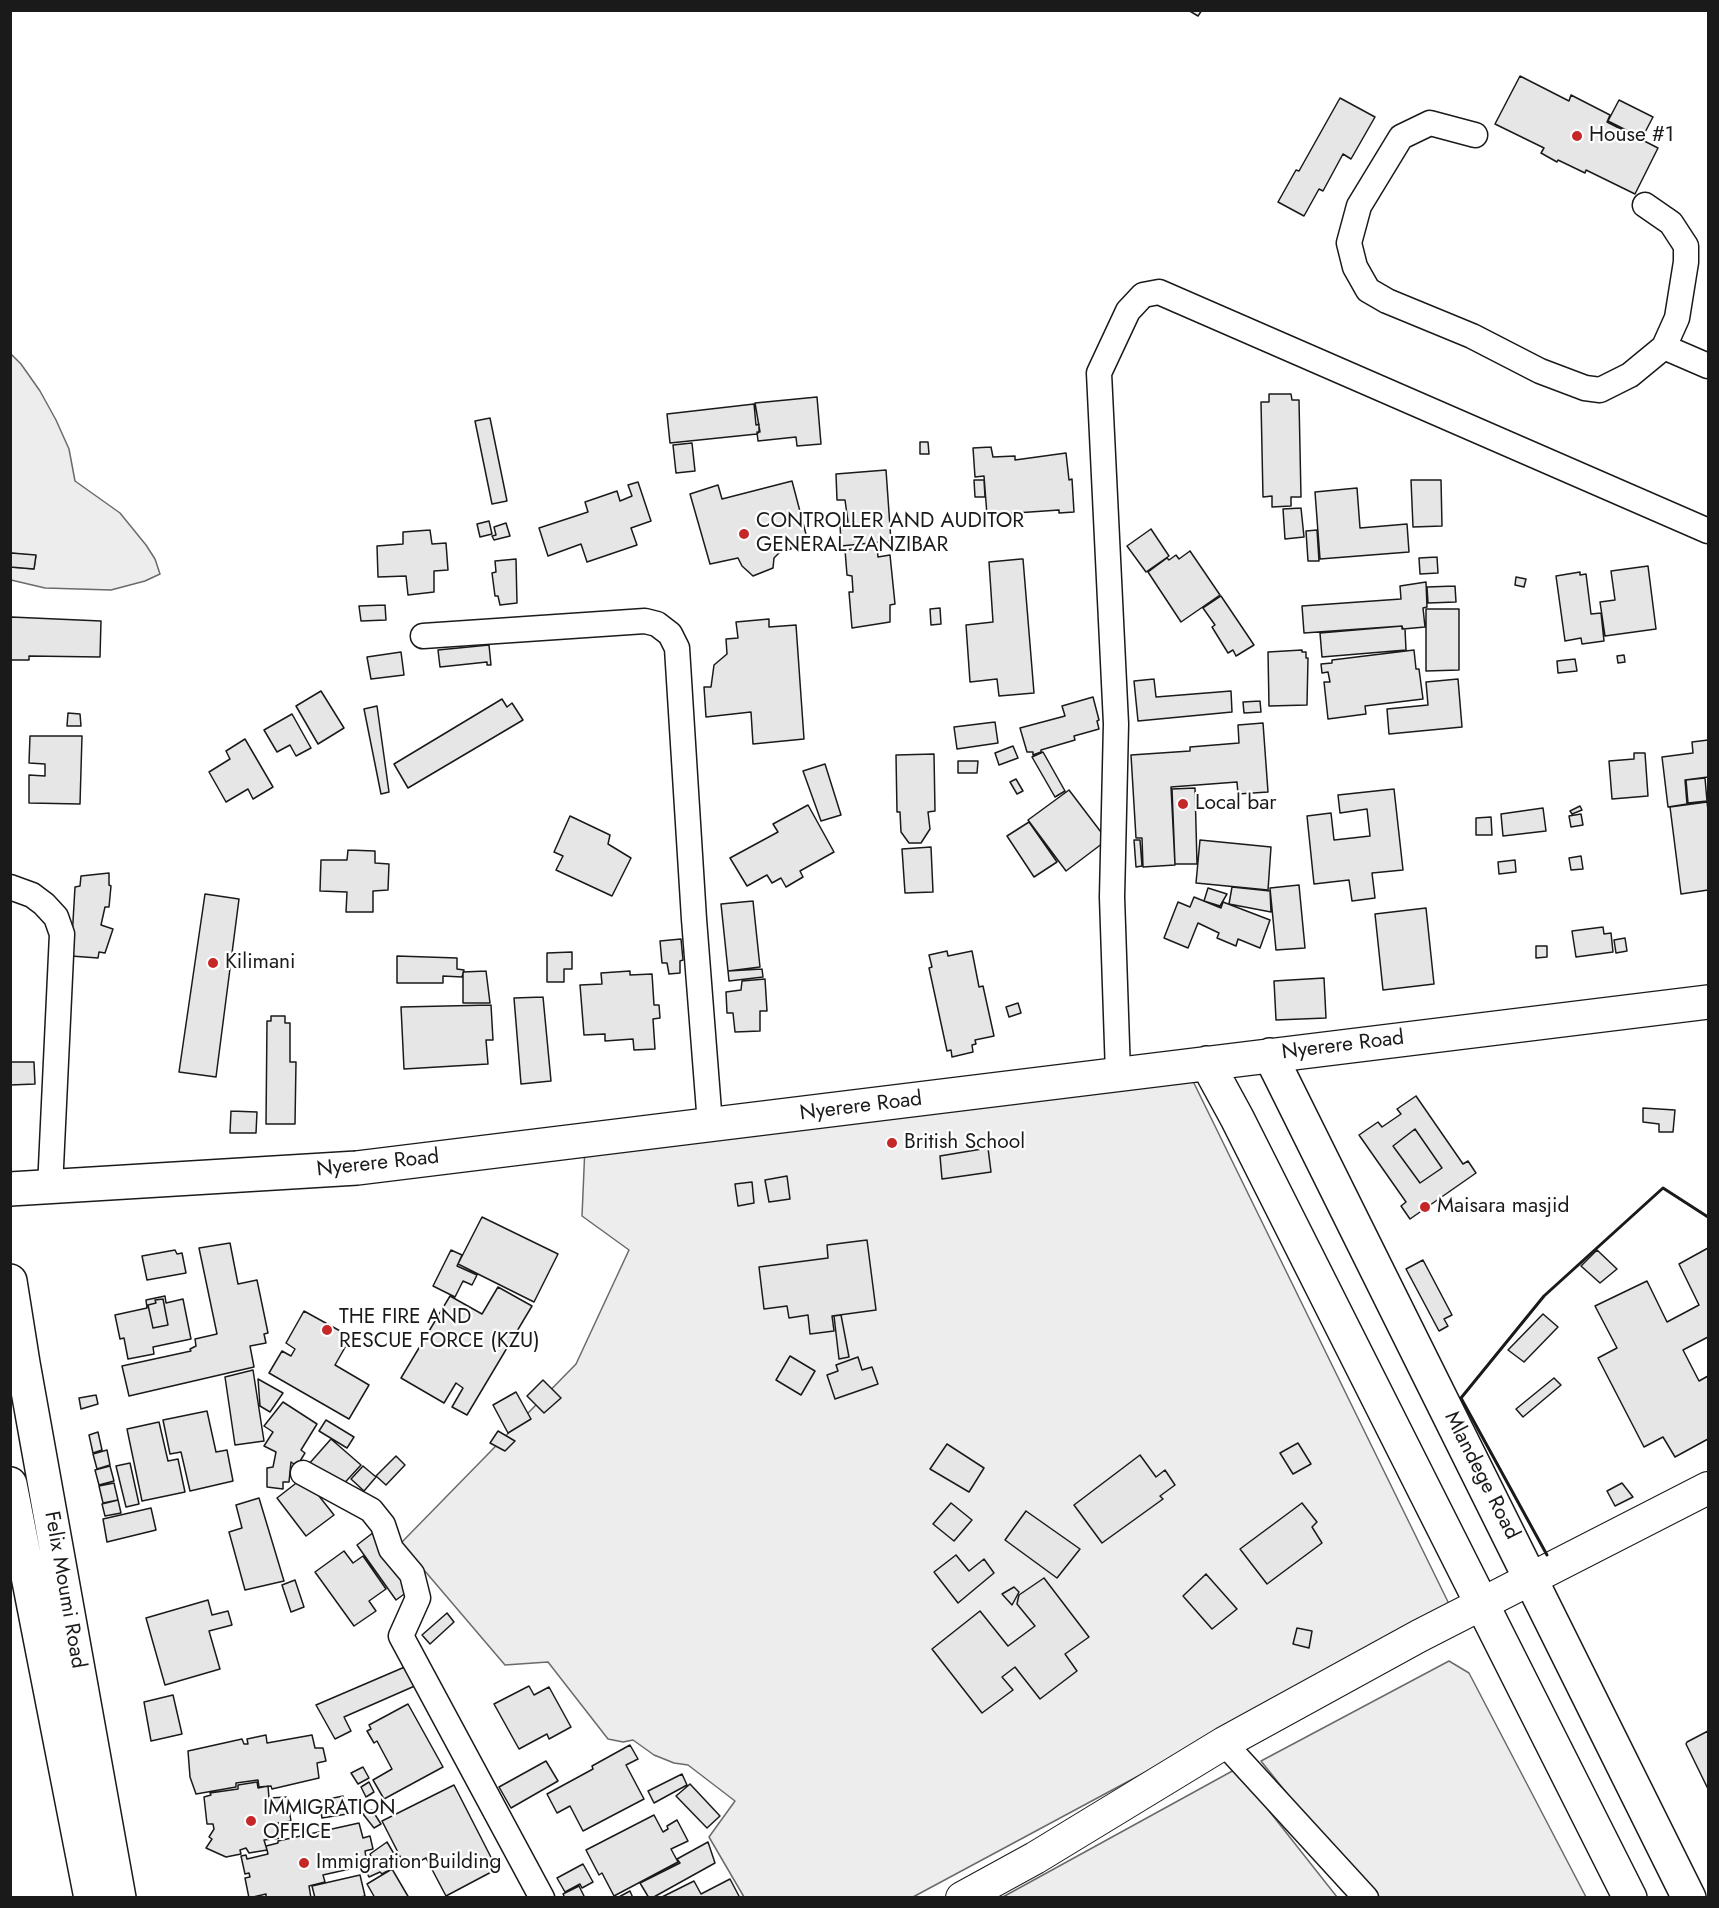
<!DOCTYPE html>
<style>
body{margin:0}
#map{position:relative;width:1719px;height:1908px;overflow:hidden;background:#fff;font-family:Jost,sans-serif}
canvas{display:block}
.frame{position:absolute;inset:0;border:12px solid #1a1a1a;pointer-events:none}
</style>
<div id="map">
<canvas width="1719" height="1908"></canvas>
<div class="frame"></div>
</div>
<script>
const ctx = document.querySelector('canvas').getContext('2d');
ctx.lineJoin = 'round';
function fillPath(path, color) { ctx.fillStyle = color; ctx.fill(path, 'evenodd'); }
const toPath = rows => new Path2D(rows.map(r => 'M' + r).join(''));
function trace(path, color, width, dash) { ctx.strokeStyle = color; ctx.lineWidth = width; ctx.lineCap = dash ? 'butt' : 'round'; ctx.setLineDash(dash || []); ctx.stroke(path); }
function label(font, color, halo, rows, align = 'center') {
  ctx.font = font + ' Jost,sans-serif'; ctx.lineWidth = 4.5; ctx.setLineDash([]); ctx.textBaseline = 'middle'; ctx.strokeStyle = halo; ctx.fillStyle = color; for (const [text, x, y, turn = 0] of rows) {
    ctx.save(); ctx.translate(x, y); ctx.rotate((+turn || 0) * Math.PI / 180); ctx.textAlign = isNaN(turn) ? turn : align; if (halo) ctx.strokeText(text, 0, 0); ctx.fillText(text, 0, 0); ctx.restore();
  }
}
const built = toPath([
 [11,354,21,364,40,391,56,420,69,449,75,481,120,513,146,545,155,559,160,574,145,581,111,590,45,588,11,580,11,567,34,569,36,556,11,553,11,557,11,354],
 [1189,1073,1451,1608,913,1897,744,1897,709,1837,735,1801,688,1765,674,1763,654,1755,633,1740,623,1742,608,1739,548,1662,505,1665,401,1543,576,1364,629,1250,582,1216,585,1146,1189,1073],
 [1449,1661,1469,1673,1586,1897,1370,1897,1261,1761,1449,1661],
 [1236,1769,1337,1897,1001,1898,1236,1769]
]);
const building = toPath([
 [1188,10,1202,10,1198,16,1188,10],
 [1520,76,1569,101,1571,95,1610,115,1607,122,1658,148,1635,194,1586,170,1585,173,1558,160,1557,162,1541,153,1544,148,1495,124,1520,76],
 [1340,98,1375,117,1351,159,1343,154,1323,191,1319,189,1304,216,1278,202,1296,170,1299,171,1340,98],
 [1619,100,1653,117,1642,138,1608,121,1619,100],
 [1269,394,1291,394,1292,400,1299,400,1301,497,1291,497,1291,506,1272,507,1272,496,1263,497,1261,402,1269,402,1269,394],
 [817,397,821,444,797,446,796,437,758,441,757,432,760,432,755,403,817,397],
 [754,404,756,425,759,424,759,432,757,434,670,443,667,414,754,404],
 [490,418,507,501,492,504,475,421,490,418],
 [920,442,928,442,929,454,920,454,920,442],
 [692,443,695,471,676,473,673,445,692,443],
 [991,447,993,457,1015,456,1015,460,1066,453,1069,480,1072,479,1074,512,1059,513,1059,510,987,515,984,476,975,477,973,448,991,447],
 [886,470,891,541,841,546,840,523,848,522,845,500,837,500,836,474,886,470],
 [974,480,984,480,985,497,975,497,974,480],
 [1411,480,1441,480,1442,526,1413,527,1411,480],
 [792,481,807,538,791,543,791,549,780,552,774,558,773,568,753,576,742,566,738,558,710,564,690,494,718,485,722,499,792,481],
 [638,482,651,521,631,528,637,545,587,562,581,544,548,556,539,528,588,512,585,502,617,491,620,501,632,496,628,485,638,482],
 [1357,488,1360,528,1407,524,1409,552,1320,559,1315,492,1357,488],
 [1301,508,1304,537,1285,539,1283,509,1301,508],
 [489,521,492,534,480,537,477,524,489,521],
 [506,523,510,536,494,540,492,536,496,535,494,527,506,523],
 [1151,529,1169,556,1146,572,1127,546,1151,529],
 [430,530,432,544,446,543,448,570,434,571,434,592,408,595,406,576,378,577,377,546,403,544,403,532,430,530],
 [1317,530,1319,561,1308,561,1306,531,1317,530],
 [877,546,878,557,890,555,895,604,890,605,890,622,852,628,849,592,853,592,852,576,847,575,845,550,877,546],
 [1190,551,1220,595,1181,622,1148,572,1167,558,1169,560,1176,555,1179,559,1190,551],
 [11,553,36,555,34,569,10,567,11,553],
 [1437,557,1438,573,1420,574,1419,558,1437,557],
 [516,559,517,603,500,605,498,596,495,596,492,573,496,572,495,561,516,559],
 [1021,559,1023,559,1034,693,999,696,997,679,970,682,966,625,993,622,989,562,1021,559],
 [1648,566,1656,629,1605,636,1600,602,1615,600,1611,571,1648,566],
 [1580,572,1580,575,1586,574,1591,614,1601,613,1604,641,1582,644,1581,638,1565,641,1556,576,1580,572],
 [1516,577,1526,579,1524,587,1515,585,1516,577],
 [1426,582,1427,607,1423,608,1425,627,1403,629,1402,626,1304,633,1302,606,1401,599,1400,586,1426,582],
 [1455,586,1456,602,1428,603,1427,587,1455,586],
 [1221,596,1254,645,1236,656,1233,650,1228,653,1212,627,1215,625,1203,608,1221,596],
 [385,605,386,620,361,621,359,606,385,605],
 [940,608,941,624,931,625,930,609,940,608],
 [1426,609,1459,609,1459,670,1426,671,1426,609],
 [11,617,101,621,100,657,29,656,29,660,10,660,11,617],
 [769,619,769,627,796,625,804,739,753,744,751,712,706,717,704,687,711,687,714,665,727,654,726,639,738,638,736,622,769,619],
 [1402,626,1402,629,1405,629,1406,650,1322,657,1320,633,1402,626],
 [489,645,491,665,487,665,487,662,440,667,438,650,489,645],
 [1302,650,1302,652,1306,652,1306,658,1308,658,1307,705,1269,706,1268,652,1302,650],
 [1414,650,1416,669,1419,669,1423,699,1365,706,1366,714,1328,719,1324,682,1330,682,1328,672,1322,673,1321,664,1332,663,1332,660,1414,650],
 [401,652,404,675,371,679,367,657,401,652],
 [1624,655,1625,662,1618,663,1617,656,1624,655],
 [1575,659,1577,671,1558,673,1557,661,1575,659],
 [1154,679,1156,697,1231,691,1232,712,1138,721,1134,681,1154,679],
 [1458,679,1462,727,1389,734,1387,709,1428,705,1426,682,1458,679],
 [321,691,344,728,318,744,296,706,321,691],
 [1093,697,1099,720,1097,721,1099,729,1074,736,1075,740,1041,750,1041,752,1033,755,1033,752,1027,752,1020,728,1065,716,1062,706,1093,697],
 [502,699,507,707,512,703,523,720,408,788,394,764,502,699],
 [1260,701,1261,712,1244,713,1243,702,1260,701],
 [377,706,389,792,381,794,364,709,377,706],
 [68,713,80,714,81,726,67,726,68,713],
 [292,714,311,748,296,756,290,745,277,752,264,730,292,714],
 [995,722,998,743,957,749,954,727,995,722],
 [1263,723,1268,792,1238,794,1237,782,1171,787,1175,865,1143,867,1142,838,1136,838,1131,755,1190,751,1190,747,1239,743,1238,725,1263,723],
 [30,736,82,736,80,804,29,803,29,775,45,776,45,764,29,763,30,736],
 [245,739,273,787,253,799,248,789,226,802,209,772,230,759,226,751,245,739],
 [1708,740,1708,777,1685,780,1687,804,1668,807,1662,757,1693,753,1692,742,1708,740],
 [1013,746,1018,758,999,765,995,753,1013,746],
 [1043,752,1065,791,1055,797,1032,757,1043,752],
 [1634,753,1645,753,1648,796,1612,799,1609,761,1634,759,1634,753],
 [934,754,935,811,928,812,930,829,921,843,909,843,901,832,900,812,897,812,896,755,934,754],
 [958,761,978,761,977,773,958,773,958,761],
 [825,764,841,815,821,821,803,771,825,764],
 [1705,778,1707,801,1688,803,1686,780,1705,778],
 [1016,779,1023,791,1017,794,1010,782,1016,779],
 [1195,788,1197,864,1175,864,1172,789,1195,788],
 [1394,789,1403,870,1372,873,1375,898,1352,901,1349,880,1314,884,1307,816,1331,813,1334,840,1370,836,1367,809,1340,813,1338,795,1394,789],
 [1069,790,1107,840,1066,871,1028,820,1069,790],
 [1707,802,1708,810,1708,890,1681,894,1670,807,1707,802],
 [808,805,834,852,800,871,803,877,786,887,781,878,772,883,767,875,747,886,730,858,778,832,773,824,808,805],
 [1580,806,1582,810,1572,814,1570,811,1580,806],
 [1543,808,1546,831,1503,836,1501,814,1543,808],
 [1581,814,1583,825,1571,827,1569,816,1581,814],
 [570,816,610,835,608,844,631,858,612,896,556,870,563,856,554,852,570,816],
 [1491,817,1492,835,1476,835,1476,818,1491,817],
 [1029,822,1057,862,1034,877,1007,836,1029,822],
 [1134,840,1140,840,1142,866,1136,867,1134,840],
 [1200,840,1271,847,1268,890,1196,883,1200,840],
 [931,847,933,892,905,893,902,849,931,847],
 [348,850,375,851,375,863,389,864,388,890,373,891,373,912,346,912,347,892,320,891,321,860,347,860,348,850],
 [1581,856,1583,869,1571,870,1569,858,1581,856],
 [1515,860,1516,872,1499,874,1498,862,1515,860],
 [109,873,109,885,111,886,109,907,105,907,101,925,113,929,105,953,99,952,98,958,71,956,75,887,80,886,81,876,109,873],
 [1299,885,1305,948,1276,950,1270,888,1299,885],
 [1232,887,1270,891,1271,912,1229,904,1232,887],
 [1208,888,1227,894,1220,906,1204,901,1208,888],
 [205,894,239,899,216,1077,179,1072,205,894],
 [1194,897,1221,908,1223,902,1270,920,1260,948,1238,939,1236,946,1217,938,1219,933,1198,923,1188,948,1164,938,1178,902,1190,907,1194,897],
 [753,901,760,967,728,971,721,904,753,901],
 [1426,908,1434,984,1383,990,1375,914,1426,908],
 [1603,927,1604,934,1611,933,1613,952,1576,957,1572,931,1603,927],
 [1625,938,1627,951,1616,953,1614,940,1625,938],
 [681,939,683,960,680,961,680,973,669,974,667,963,662,963,660,941,681,939],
 [1536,946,1547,946,1547,957,1536,958,1536,946],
 [947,951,948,956,972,951,979,987,983,986,994,1036,975,1040,976,1044,972,1045,973,1052,952,1057,951,1050,947,1051,929,968,932,967,929,955,947,951],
 [572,952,572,969,564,969,564,982,547,982,547,953,572,952],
 [397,956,457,958,457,969,464,970,462,977,443,976,443,983,397,983,397,956],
 [762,969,763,977,729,981,728,971,762,969],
 [486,971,490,1003,463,1003,463,972,486,971],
 [630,971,630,975,652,974,654,1005,659,1005,660,1018,653,1019,655,1049,634,1050,633,1039,605,1041,605,1034,584,1035,580,985,602,984,601,973,630,971],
 [1324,978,1326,1018,1276,1020,1274,981,1324,978],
 [765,979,767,1011,760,1011,760,1031,735,1032,733,1013,727,1013,726,992,741,990,742,981,765,979],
 [543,997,551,1081,521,1084,514,998,543,997],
 [1018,1003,1021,1013,1009,1017,1006,1007,1018,1003],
 [491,1005,493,1040,486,1040,488,1064,404,1069,401,1007,491,1005],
 [271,1016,285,1016,285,1023,290,1023,290,1062,296,1062,295,1124,266,1124,267,1021,271,1021,271,1016],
 [10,1062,34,1062,35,1084,10,1085,10,1062],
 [1416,1096,1463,1164,1468,1161,1476,1173,1410,1219,1401,1206,1406,1202,1359,1135,1378,1122,1382,1127,1401,1114,1397,1109,1416,1096],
 [1415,1129,1442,1168,1420,1183,1393,1146,1415,1129],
 [1643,1108,1675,1110,1673,1132,1659,1132,1659,1124,1643,1122,1643,1108],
 [231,1111,257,1112,256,1133,230,1133,231,1111],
 [1415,1129,1442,1168,1420,1183,1393,1146,1415,1129],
 [988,1148,991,1172,942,1179,940,1156,988,1148],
 [787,1176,790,1199,769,1202,765,1180,787,1176],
 [752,1182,754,1203,738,1206,735,1184,752,1182],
 [482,1217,558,1254,534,1302,458,1264,482,1217],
 [867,1240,876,1310,832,1316,834,1331,810,1334,808,1315,789,1318,787,1306,764,1309,759,1267,828,1258,827,1245,867,1240],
 [230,1243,238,1284,257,1280,268,1333,264,1334,266,1343,250,1346,254,1367,129,1396,122,1366,191,1351,190,1349,196,1346,195,1339,217,1334,199,1248,230,1243],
 [1708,1248,1708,1337,1683,1350,1699,1381,1708,1376,1708,1439,1675,1457,1663,1437,1644,1447,1598,1358,1617,1348,1595,1306,1647,1281,1667,1322,1699,1305,1679,1264,1708,1248],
 [175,1250,177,1254,182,1253,186,1273,147,1280,142,1256,175,1250],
 [451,1250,462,1255,457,1266,477,1275,472,1285,463,1281,455,1297,433,1286,451,1250],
 [1597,1250,1617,1269,1600,1283,1581,1266,1597,1250],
 [1423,1260,1452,1315,1444,1319,1448,1326,1439,1331,1406,1269,1423,1260],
 [498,1287,532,1306,467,1415,452,1407,463,1388,456,1383,444,1403,401,1378,450,1296,482,1314,498,1287],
 [165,1296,166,1303,183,1299,191,1339,153,1347,154,1354,128,1359,124,1338,120,1339,115,1315,147,1308,146,1300,165,1296],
 [163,1299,168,1325,153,1328,148,1305,156,1303,155,1300,163,1299],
 [163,1299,168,1325,153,1328,148,1305,156,1303,155,1300,163,1299],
 [304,1311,351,1337,335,1365,369,1385,349,1419,269,1373,282,1351,291,1356,295,1349,286,1343,304,1311],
 [1543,1314,1558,1327,1524,1362,1508,1350,1543,1314],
 [841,1315,849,1357,839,1359,834,1316,841,1315],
 [790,1356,815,1371,801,1395,776,1380,790,1356],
 [858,1357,862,1370,872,1367,878,1384,835,1399,827,1375,838,1371,836,1365,858,1357],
 [253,1370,264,1441,235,1445,225,1377,253,1370],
 [1554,1378,1561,1385,1523,1417,1516,1409,1554,1378],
 [258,1379,283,1393,270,1412,260,1406,258,1379],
 [543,1380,561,1398,544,1413,527,1396,543,1380],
 [516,1392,531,1419,508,1433,493,1405,516,1392],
 [96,1395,98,1404,81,1409,79,1398,96,1395],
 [283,1402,317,1424,301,1450,305,1453,297,1466,291,1462,289,1482,283,1482,283,1489,267,1487,267,1468,273,1467,276,1452,264,1446,273,1432,264,1426,283,1402],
 [207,1411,216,1452,227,1450,233,1481,190,1491,181,1452,170,1454,163,1420,207,1411],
 [326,1420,354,1437,347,1448,319,1431,326,1420],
 [159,1422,168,1461,178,1459,185,1492,142,1501,127,1429,159,1422],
 [498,1431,515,1441,505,1451,490,1443,498,1431],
 [98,1432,102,1450,93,1453,89,1435,98,1432],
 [331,1439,361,1465,338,1490,308,1465,331,1439],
 [1298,1443,1311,1464,1293,1474,1280,1453,1298,1443],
 [947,1444,984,1468,969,1492,930,1469,947,1444],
 [107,1450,110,1465,97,1469,93,1454,107,1450],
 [1140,1455,1156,1477,1165,1470,1175,1485,1160,1496,1163,1499,1102,1543,1074,1505,1140,1455],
 [396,1456,405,1465,386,1485,376,1476,396,1456],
 [130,1463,139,1504,126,1507,116,1466,130,1463],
 [110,1466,114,1481,99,1485,95,1470,110,1466],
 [363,1466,376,1477,364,1491,351,1479,363,1466],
 [304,1477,334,1515,306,1536,277,1498,304,1477],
 [114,1483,118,1500,103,1503,99,1486,114,1483],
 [1622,1483,1633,1497,1615,1506,1607,1491,1622,1483],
 [259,1498,284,1581,245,1590,229,1532,242,1528,236,1505,259,1498],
 [118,1500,121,1513,105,1516,102,1504,118,1500],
 [951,1503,972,1520,954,1541,933,1524,951,1503],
 [1302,1503,1317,1522,1312,1527,1322,1543,1267,1584,1240,1549,1302,1503],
 [151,1508,156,1530,107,1542,103,1519,151,1508],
 [1026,1511,1080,1549,1057,1578,1005,1540,1026,1511],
 [374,1532,414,1587,396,1600,357,1545,374,1532],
 [344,1551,353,1563,363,1556,386,1589,369,1601,376,1611,354,1626,315,1572,344,1551],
 [956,1555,969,1571,984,1559,994,1573,958,1603,934,1572,956,1555],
 [1206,1574,1237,1609,1212,1629,1183,1596,1206,1574],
 [1044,1578,1089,1637,1065,1654,1077,1671,1040,1699,1015,1667,1002,1677,1013,1690,982,1713,932,1649,980,1611,1008,1646,1035,1626,1017,1604,1018,1599,1019,1595,1044,1578],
 [295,1580,304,1607,291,1612,282,1585,295,1580],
 [1014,1587,1019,1592,1012,1605,1002,1594,1014,1587],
 [208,1600,212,1615,228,1611,232,1625,209,1631,220,1669,165,1685,146,1618,208,1600],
 [447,1613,454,1622,430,1644,422,1635,447,1613],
 [1297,1628,1312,1631,1309,1648,1293,1644,1297,1628],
 [407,1666,417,1685,344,1717,351,1731,335,1739,316,1705,407,1666],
 [529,1686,534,1695,549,1687,571,1727,549,1739,547,1734,519,1749,494,1704,529,1686],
 [173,1695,182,1734,151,1741,144,1702,173,1695],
 [408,1704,443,1767,384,1799,373,1780,392,1769,377,1741,374,1743,367,1731,371,1729,369,1725,408,1704],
 [1708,1731,1708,1789,1686,1744,1687,1742,1708,1731],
 [266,1735,267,1743,312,1735,315,1748,323,1748,326,1761,317,1763,319,1778,272,1789,271,1786,259,1787,258,1780,236,1783,236,1787,196,1794,190,1777,188,1751,242,1739,244,1744,248,1744,247,1739,266,1735],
 [630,1745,638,1759,626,1765,644,1799,583,1831,570,1806,557,1813,547,1794,593,1769,592,1766,630,1745],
 [546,1761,558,1781,511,1808,499,1787,546,1761],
 [363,1767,369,1778,358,1784,351,1773,363,1767],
 [682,1774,687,1785,654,1803,648,1791,682,1774],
 [257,1782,258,1788,268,1786,269,1798,287,1797,291,1821,278,1823,282,1838,264,1840,267,1850,249,1853,246,1848,240,1850,241,1854,226,1857,206,1848,212,1839,209,1837,214,1829,213,1824,207,1824,204,1797,211,1795,210,1793,238,1789,238,1785,257,1782],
 [369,1782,374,1792,366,1797,361,1787,369,1782],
 [690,1784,720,1816,707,1828,676,1796,690,1784],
 [454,1785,497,1869,446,1896,426,1858,406,1868,382,1821,454,1785],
 [343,1796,347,1814,322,1818,319,1801,343,1796],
 [372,1810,381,1824,374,1828,363,1814,372,1810],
 [654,1815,663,1832,668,1829,667,1826,677,1820,688,1841,671,1849,678,1862,614,1896,602,1873,599,1875,586,1850,654,1815],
 [359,1823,363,1838,370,1836,373,1849,365,1851,367,1865,323,1875,325,1882,309,1886,311,1898,266,1898,266,1894,249,1898,245,1878,250,1877,249,1873,245,1874,241,1856,246,1855,247,1859,268,1854,266,1846,278,1843,278,1841,359,1823],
 [387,1842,400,1864,382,1874,380,1872,369,1877,365,1869,374,1864,370,1854,387,1842],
 [708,1842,715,1863,652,1898,649,1898,640,1883,680,1863,677,1859,708,1842],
 [583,1864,593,1882,582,1888,580,1884,565,1892,557,1878,583,1864],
 [392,1869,409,1898,375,1898,367,1884,392,1869],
 [360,1875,365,1896,357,1898,315,1898,312,1886,360,1875],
 [730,1879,740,1898,660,1898,694,1881,701,1894,730,1879],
 [579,1886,585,1898,565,1898,563,1894,579,1886],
 [630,1891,633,1898,617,1898,630,1891]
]);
const minor = toPath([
 [1475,135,1430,123,1401,137,1359,206,1349,243,1355,267,1368,290,1387,301,1472,336,1540,371,1585,388,1600,390,1630,375,1664,347],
 [1645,205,1671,223,1686,246,1686,262,1677,318,1664,347,1708,366],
 [423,636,645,621,657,624,670,634,677,648,694,919,710,1124],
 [10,887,32,895,44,904,56,917,62,934,50,1188],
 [1118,1074,1112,897,1116,724,1099,373,1128,311,1143,295,1159,292,1708,531],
 [303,1473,371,1510,383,1525,391,1549,412,1574,418,1598,401,1636,542,1898],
 [1224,1743,1366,1898]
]);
const tertiary = toPath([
 [962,1898,1035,1858,1224,1743,1419,1636,1708,1488]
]);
const secondary = toPath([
 [10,1281,23,1363,119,1898],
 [10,1484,91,1898]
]);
const primary = toPath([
 [1270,1055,1689,1898],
 [1207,1063,1237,1118,1630,1898],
 [10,1189,357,1168,1708,1002]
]);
const wall = toPath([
 [1547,1555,1461,1398,1544,1296,1663,1188,1708,1217]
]);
const markers = [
 [1577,136,6,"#c62828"],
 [744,534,6,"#c62828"],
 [1183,804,6,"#c62828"],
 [213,963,6,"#c62828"],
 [892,1143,6,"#c62828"],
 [1425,1207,6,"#c62828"],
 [327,1330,6,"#c62828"],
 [251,1821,6,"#c62828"],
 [304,1863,6,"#c62828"]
];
const poiNames = [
 ["House #1",1589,136],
 ["CONTROLLER AND AUDITOR",756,522],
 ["GENERAL ZANZIBAR",756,546],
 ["Local bar",1195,804],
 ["Kilimani",225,963],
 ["British School",904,1143],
 ["Maisara masjid",1437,1207],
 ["THE FIRE AND",339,1318],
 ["RESCUE FORCE (KZU)",339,1342],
 ["IMMIGRATION",263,1809],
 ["OFFICE",263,1833],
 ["Immigration Building",316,1863]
];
const streetNames = [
 ["Nyerere Road",1343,1046,-7],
 ["Nyerere Road",861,1107,-7],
 ["Nyerere Road",378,1164,-6],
 ["Mlandege Road",1481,1476,63],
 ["Felix Moumi Road",64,1590,80]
];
fillPath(built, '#ededed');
trace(built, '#6a6a6a', 1.5);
fillPath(building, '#e6e6e6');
trace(building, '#1a1a1a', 1.5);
trace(minor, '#1a1a1a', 27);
trace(tertiary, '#1a1a1a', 34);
trace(secondary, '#1a1a1a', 36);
trace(primary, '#1a1a1a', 36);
trace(minor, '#fff', 24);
trace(tertiary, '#fff', 32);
trace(secondary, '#fff', 33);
trace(primary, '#fff', 33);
trace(wall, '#1a1a1a', 3);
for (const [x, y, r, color] of markers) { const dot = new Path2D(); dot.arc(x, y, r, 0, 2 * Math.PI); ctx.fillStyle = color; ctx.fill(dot); trace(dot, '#fff', 2); }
label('21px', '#1a1a1a', '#fff', poiNames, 'left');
label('21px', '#1a1a1a', '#fff', streetNames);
</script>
